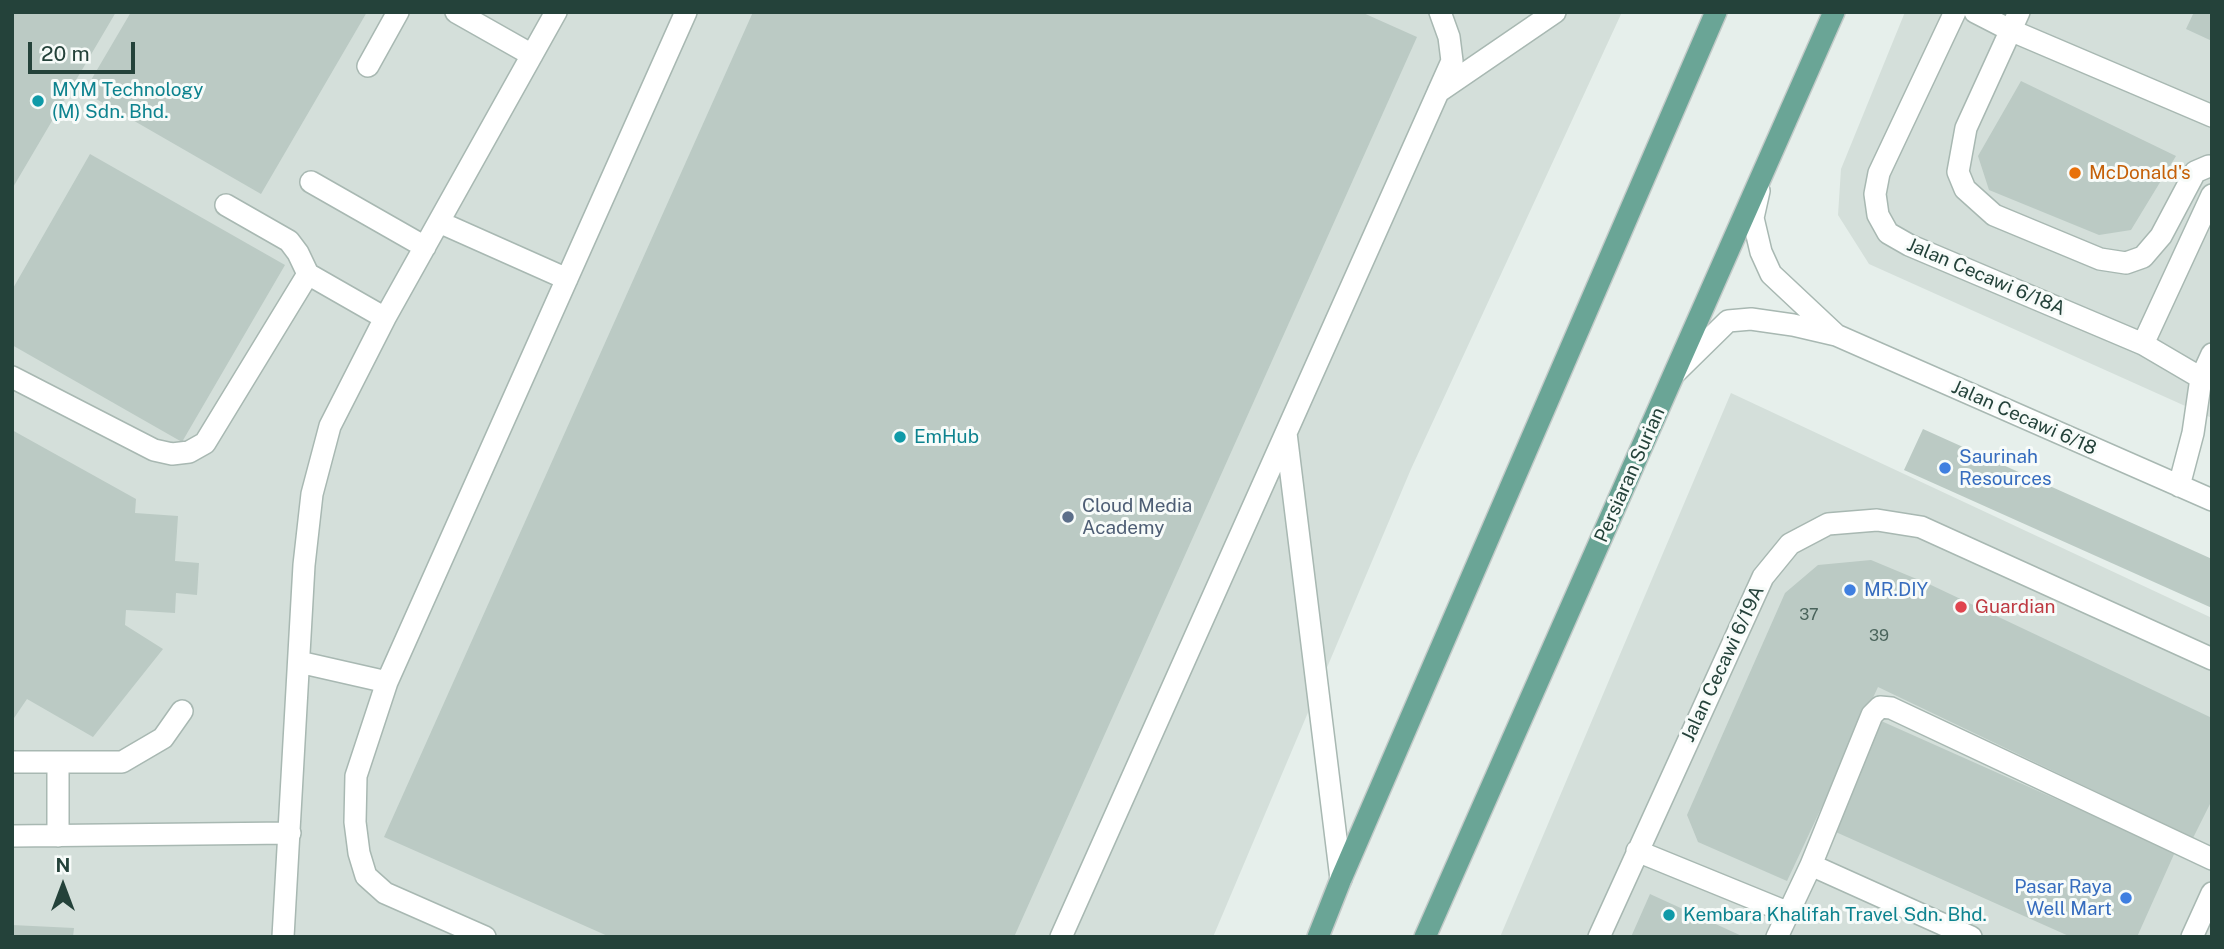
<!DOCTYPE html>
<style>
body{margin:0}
#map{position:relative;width:2224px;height:949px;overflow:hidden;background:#e6efeb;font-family:"Public Sans",sans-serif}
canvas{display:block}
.frame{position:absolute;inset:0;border:14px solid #24423a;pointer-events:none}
.north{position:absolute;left:28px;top:851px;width:70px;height:70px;-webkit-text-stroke:5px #f7fbf9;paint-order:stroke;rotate:0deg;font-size:19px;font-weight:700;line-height:28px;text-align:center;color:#24423a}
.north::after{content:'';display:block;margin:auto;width:24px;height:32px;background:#24423a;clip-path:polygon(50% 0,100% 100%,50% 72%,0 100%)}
.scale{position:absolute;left:28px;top:42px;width:107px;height:32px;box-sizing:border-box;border:4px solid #24423a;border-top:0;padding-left:9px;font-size:21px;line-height:24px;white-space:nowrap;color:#24423a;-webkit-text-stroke:5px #f7fbf9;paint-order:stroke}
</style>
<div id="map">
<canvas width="2224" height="949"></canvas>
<div class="frame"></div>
<div class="north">N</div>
<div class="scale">20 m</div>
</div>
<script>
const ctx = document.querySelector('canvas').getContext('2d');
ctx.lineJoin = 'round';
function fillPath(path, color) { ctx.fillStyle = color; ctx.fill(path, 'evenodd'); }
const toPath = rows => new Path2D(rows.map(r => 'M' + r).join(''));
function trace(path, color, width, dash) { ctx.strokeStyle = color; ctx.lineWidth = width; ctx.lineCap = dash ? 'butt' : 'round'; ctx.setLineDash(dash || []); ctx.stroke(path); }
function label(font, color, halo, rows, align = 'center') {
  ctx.font = font + ' "Public Sans",sans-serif'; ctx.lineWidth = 6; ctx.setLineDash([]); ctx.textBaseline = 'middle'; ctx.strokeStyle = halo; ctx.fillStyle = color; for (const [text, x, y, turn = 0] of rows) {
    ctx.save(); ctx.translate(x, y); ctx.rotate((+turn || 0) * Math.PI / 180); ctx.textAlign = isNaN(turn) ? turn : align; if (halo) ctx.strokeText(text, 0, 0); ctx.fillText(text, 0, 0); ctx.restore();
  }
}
const built = toPath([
 [12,12,1622,12,1411,469,1213,937,12,937],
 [1905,12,2212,12,2212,418,1869,264,1838,215,1841,169],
 [1731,393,2212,618,2212,937,1500,937]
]);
const building = toPath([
 [12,12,116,12,12,189],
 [131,12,367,12,261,194,84,92],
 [753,12,1361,12,1417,37,1014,937,610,937,384,837],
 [2194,12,2212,12,2212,41,2186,29],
 [2021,81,2176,156,2131,230,2099,235,1989,190,1978,156],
 [90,154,285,265,182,442,12,345,12,290],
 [1923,429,2212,559,2212,608,1904,470],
 [12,430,136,499,135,513,178,516,175,561,199,563,197,595,176,593,175,613,126,610,125,625,163,649,93,737,27,699,12,721],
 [1871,560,1931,585,2212,718,2212,800,2193,838,1878,687,1787,881,1698,842,1687,815,1785,593,1818,565],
 [1879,720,2175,852,2137,937,2071,937,1829,829],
 [1650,894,1744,937,1631,937],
 [12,925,74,928,73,937,12,937]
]);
const minor = toPath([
 [456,12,532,55],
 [1955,12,1879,173,1875,194,1878,215,1888,233,1909,245,2143,344,2201,378,2193,433,2179,486],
 [1975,12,2010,30,2212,116],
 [2019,12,1966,128,1958,172,1965,189,1994,215,2100,259,2126,263,2143,257,2161,236,2195,172,2209,166],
 [368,66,398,12],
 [1438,92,1555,12],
 [311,182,425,247],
 [1759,191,1753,218,1761,252,1771,274,1835,334],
 [226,205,289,241,298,253,308,274,385,318],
 [439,222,567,279],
 [2143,344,2212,195],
 [1676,372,1728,321,1751,319,1793,325,1836,335,2212,500],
 [12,377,154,450,172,454,189,452,205,443,308,274],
 [2201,378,2212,354],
 [1286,433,1341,879],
 [299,662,387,682],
 [12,762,122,762,163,738,182,711],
 [58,762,58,836],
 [12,836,290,833],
 [1637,851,1789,913],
 [1811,865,1872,715,1880,707,1891,708,2212,859],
 [283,937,304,565,312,494,330,426,385,318,556,12],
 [485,937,385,893,366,876,359,853,355,822,356,776,387,682,686,12],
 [1061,937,1452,61,1449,37,1440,12],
 [1599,937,1763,577,1790,544,1828,524,1877,520,1921,527,2212,659],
 [1777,937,1811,865,1971,937],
 [2192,937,2212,893]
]);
const major = toPath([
 [1318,937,1341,879,1716,12],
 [1425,937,1834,12]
]);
const markers = [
 [38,101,7,"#0f9aa8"],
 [2075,173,7,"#e8710a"],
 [900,437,7,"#0f9aa8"],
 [1945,468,7,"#3f7fe0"],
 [1068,517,7,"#5c6f8a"],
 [1850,590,7,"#3f7fe0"],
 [1961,607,7,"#e0444e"],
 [2126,898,7,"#3f7fe0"],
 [1669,915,7,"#0f9aa8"]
];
const numberNames = [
 ["37",1809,615],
 ["39",1879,636]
];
const cultureNames = [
 ["MYM Technology",52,90],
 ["(M) Sdn. Bhd.",52,112],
 ["EmHub",914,437],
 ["Kembara Khalifah Travel Sdn. Bhd.",1683,915]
];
const foodNames = [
 ["McDonald's",2089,173]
];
const streetNames = [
 ["Jalan Cecawi 6/18A",1986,277,23],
 ["Jalan Cecawi 6/18",2024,418,24],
 ["Persiaran Surian",1630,475,-66],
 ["Jalan Cecawi 6/19A",1723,664,-65]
];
const shopNames = [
 ["Saurinah",1959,457],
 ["Resources",1959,479],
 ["MR.DIY",1864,590],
 ["Pasar Raya",2112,887,"right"],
 ["Well Mart",2112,909,"right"]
];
const serviceNames = [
 ["Cloud Media",1082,506],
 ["Academy",1082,528]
];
const healthNames = [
 ["Guardian",1975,607]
];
fillPath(built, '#d4dfda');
fillPath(building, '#bbcac4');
trace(minor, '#a8b8b2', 24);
trace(major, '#c2cac8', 24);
trace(minor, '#fff', 21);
trace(major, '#6aa596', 21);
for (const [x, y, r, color] of markers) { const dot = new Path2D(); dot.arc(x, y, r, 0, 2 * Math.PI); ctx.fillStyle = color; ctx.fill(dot); trace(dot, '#f7fbf9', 2.5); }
label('16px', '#4a645c', null, numberNames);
label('19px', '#0d838f', '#f7fbf9', cultureNames, 'left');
label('19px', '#c56008', '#f7fbf9', foodNames, 'left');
label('19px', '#24423a', '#f7fbf9', streetNames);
label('19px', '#366cbe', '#f7fbf9', shopNames, 'left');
label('19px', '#4e5e75', '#f7fbf9', serviceNames, 'left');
label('19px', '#be3a42', '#f7fbf9', healthNames, 'left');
</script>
